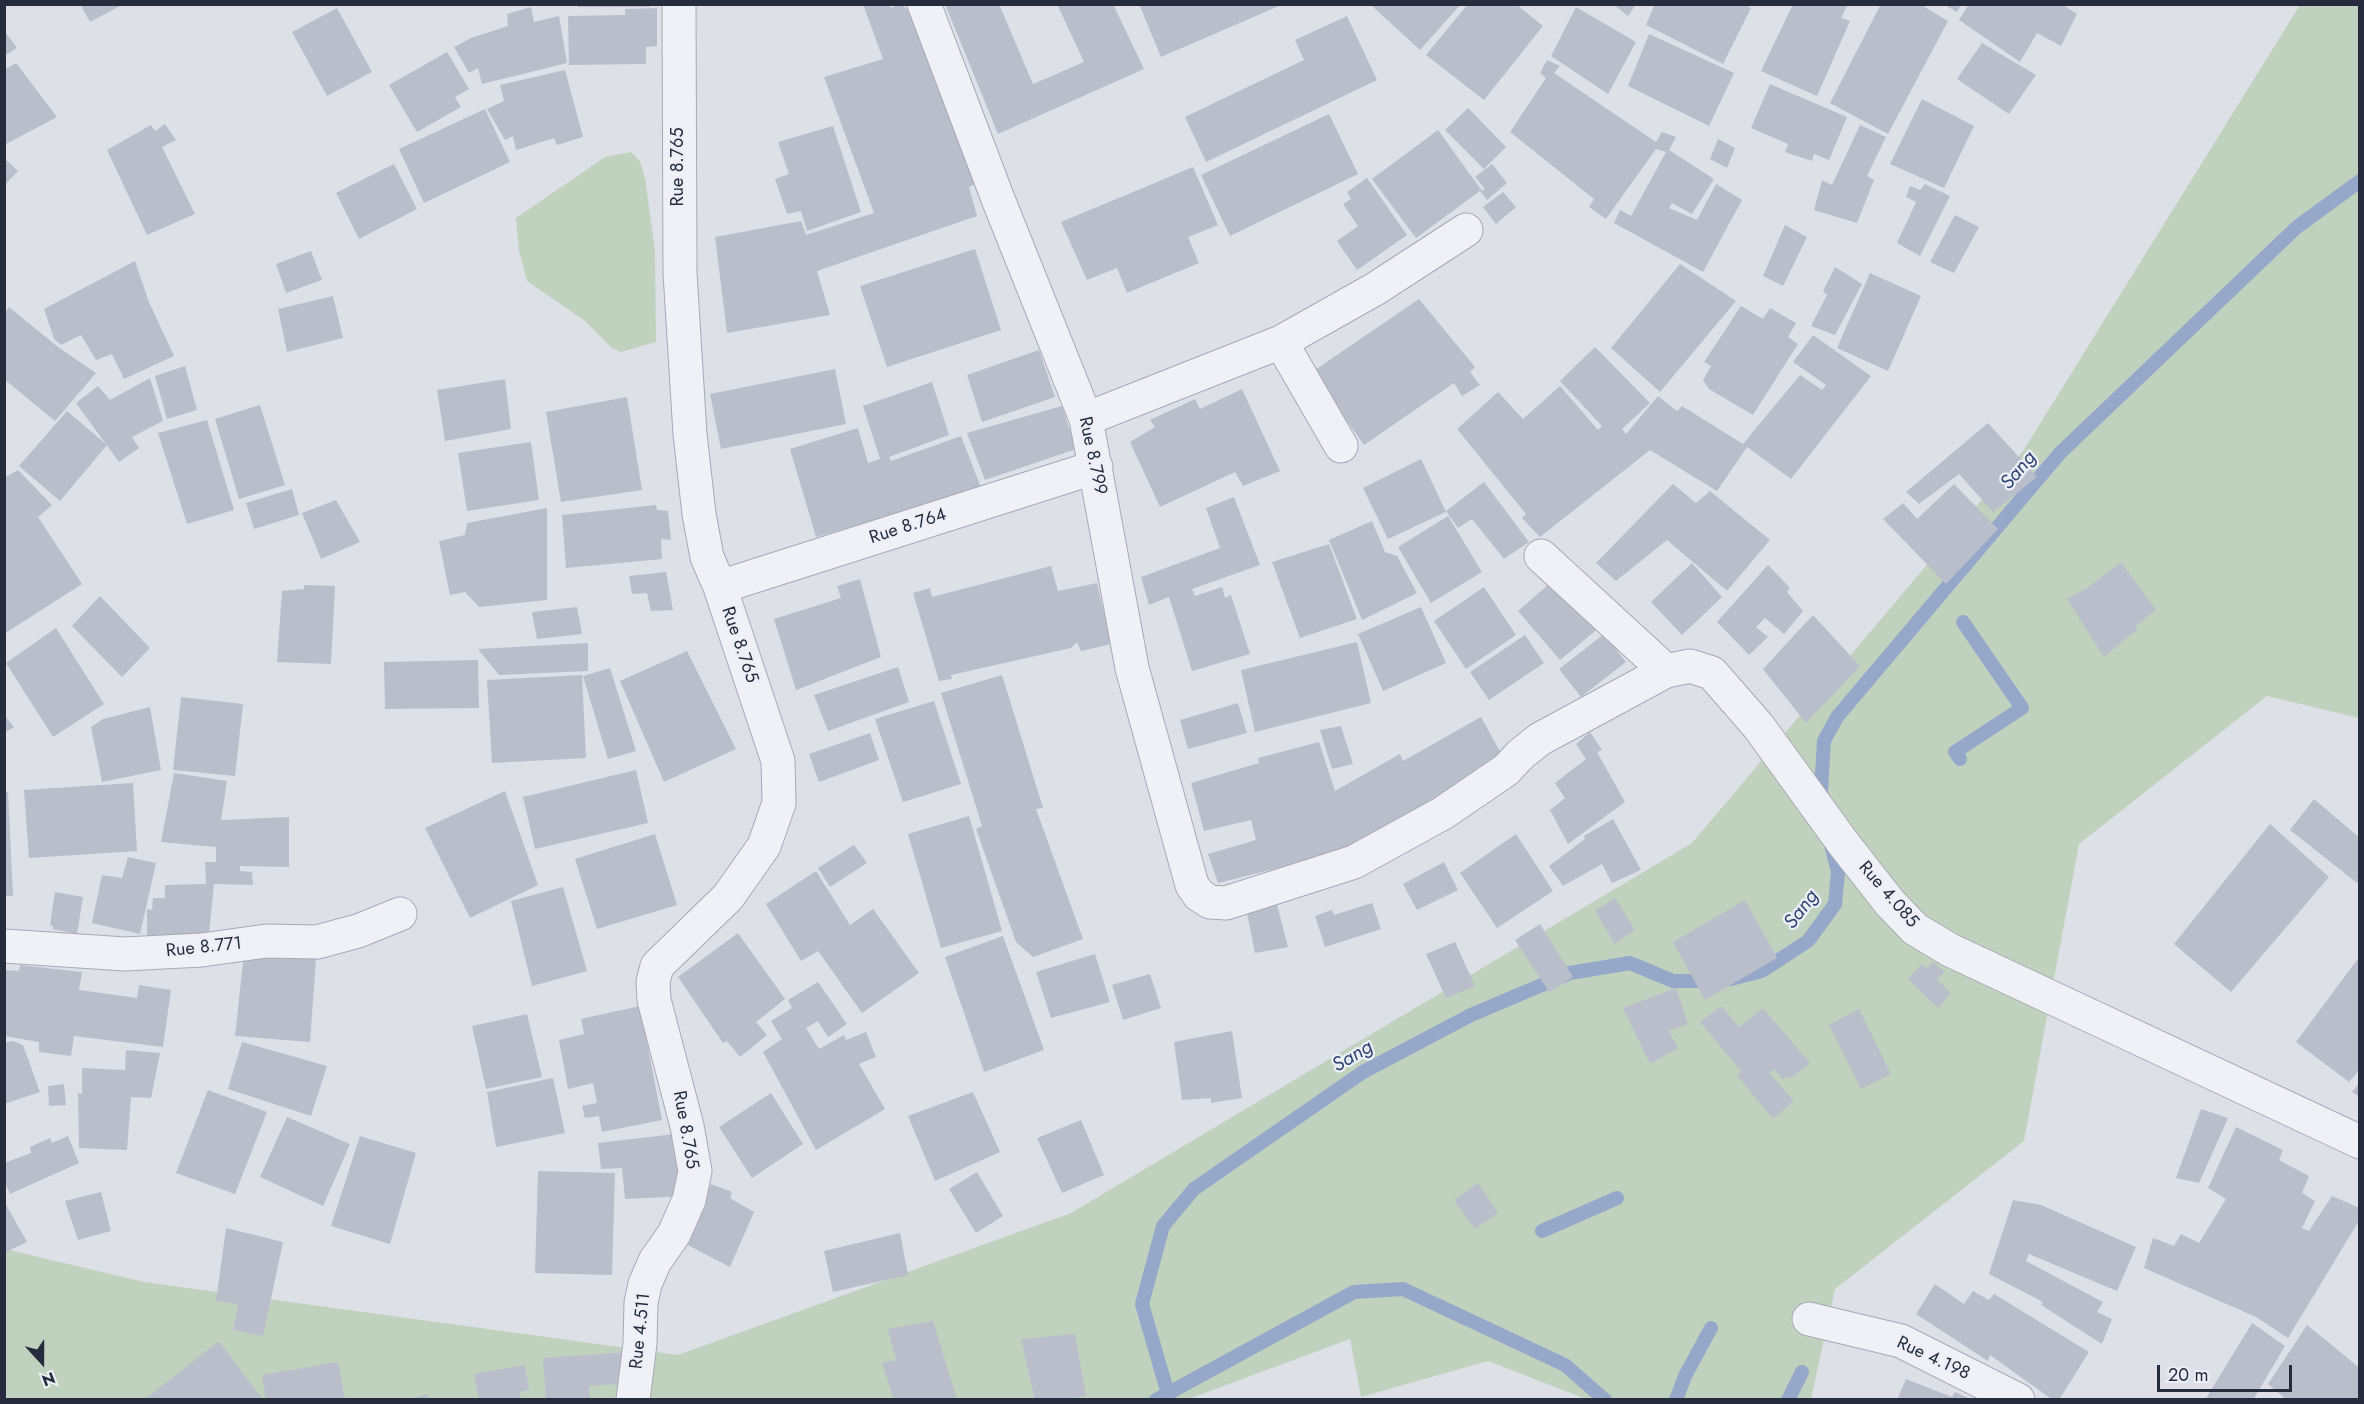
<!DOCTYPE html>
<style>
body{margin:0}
#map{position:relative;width:2364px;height:1404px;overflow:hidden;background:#dde0e7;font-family:Jost,sans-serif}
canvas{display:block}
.frame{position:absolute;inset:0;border:6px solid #262c3e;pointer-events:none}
.north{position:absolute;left:12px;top:1332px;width:60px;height:60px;-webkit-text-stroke:4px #eceff5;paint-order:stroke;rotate:159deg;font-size:16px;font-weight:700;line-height:24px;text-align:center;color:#262c3e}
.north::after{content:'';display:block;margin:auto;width:21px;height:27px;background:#262c3e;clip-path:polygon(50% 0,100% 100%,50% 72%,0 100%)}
.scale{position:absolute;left:2157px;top:1365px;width:135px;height:27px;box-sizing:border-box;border:3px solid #262c3e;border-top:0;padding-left:8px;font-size:18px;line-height:21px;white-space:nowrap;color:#262c3e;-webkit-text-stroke:4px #eceff5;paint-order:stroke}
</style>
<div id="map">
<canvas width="2364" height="1404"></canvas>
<div class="frame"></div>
<div class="north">N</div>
<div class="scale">20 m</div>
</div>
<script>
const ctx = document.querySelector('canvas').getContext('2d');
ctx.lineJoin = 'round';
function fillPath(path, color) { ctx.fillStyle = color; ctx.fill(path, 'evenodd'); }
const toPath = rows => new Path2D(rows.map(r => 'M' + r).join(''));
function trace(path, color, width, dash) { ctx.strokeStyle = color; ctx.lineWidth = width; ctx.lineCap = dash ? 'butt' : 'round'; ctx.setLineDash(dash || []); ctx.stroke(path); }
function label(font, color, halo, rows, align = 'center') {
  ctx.font = font + ' Jost,sans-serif'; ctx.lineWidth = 4.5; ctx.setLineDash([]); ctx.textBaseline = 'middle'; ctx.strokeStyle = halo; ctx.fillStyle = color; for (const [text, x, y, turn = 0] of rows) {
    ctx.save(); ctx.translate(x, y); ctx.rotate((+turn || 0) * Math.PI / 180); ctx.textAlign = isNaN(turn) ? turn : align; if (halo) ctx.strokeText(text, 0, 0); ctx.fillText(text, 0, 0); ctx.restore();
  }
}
const green = toPath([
 [2300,5,2359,5,2359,718,2267,696,2079,844,2024,1141,1835,1289,1811,1399,1586,1399,1488,1361,1361,1397,1350,1339,1186,1400,5,1400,5,1249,144,1282,678,1355,1071,1213,1692,843,2023,451],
 [631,152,640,161,645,178,655,251,656,342,621,352,612,348,585,321,527,281,519,251,516,218,605,157]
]);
const stream = toPath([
 [1960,759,1955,752,2022,708,1963,622],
 [1822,801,1821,790,1824,741,1837,717,2060,453,2297,227,2360,181],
 [1731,979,1762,971,1808,941,1835,904,1838,872,1830,841],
 [1542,1231,1617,1198],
 [1168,1394,1142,1304,1163,1226,1194,1189,1363,1072,1471,1015,1570,973,1630,963,1673,981,1712,981],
 [1156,1400,1354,1292,1403,1289,1565,1365,1605,1400],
 [1676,1400,1685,1376,1711,1328],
 [1788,1400,1802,1372]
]);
const building = toPath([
 [80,4,124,4,90,22],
 [578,4,650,4,650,7,578,7],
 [863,4,889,4,891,8,901,4,909,11,977,183,969,187,977,216,817,271,830,315,727,333,715,237,801,221,806,235,874,213,824,77,883,59],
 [945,4,999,4,1033,84,1084,62,1057,4,1113,4,1144,69,998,134],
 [1139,4,1278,4,1279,6,1161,57],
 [1468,4,1516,4,1543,26,1484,100,1426,55],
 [1613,4,1636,4,1628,16],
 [1655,4,1743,4,1751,8,1723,64,1646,25],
 [1793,4,1848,4,1841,18,1850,21,1817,96,1761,71],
 [1881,4,1920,4,1948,21,1888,134,1830,103],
 [1943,4,1961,4,1957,12],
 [1969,4,2062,4,2077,14,2061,46,2037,33,2020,62,1959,20],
 [1371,5,1460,5,1420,50],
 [531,7,534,22,559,16,567,63,482,84,478,68,469,73,454,47,471,38,508,26,507,14],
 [1576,7,1636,42,1608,94,1551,56],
 [337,8,372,72,327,96,292,32],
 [657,8,657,46,646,47,646,64,569,65,568,16,625,15,625,9],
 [1347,16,1377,80,1206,162,1185,117,1304,60,1295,40],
 [4,30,17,48,4,56],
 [1649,34,1734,73,1709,126,1628,86],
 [1982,43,2036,75,2009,114,1957,79],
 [447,52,469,89,455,97,461,107,417,132,389,85],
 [1547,60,1560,66,1554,73,1656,142,1662,132,1676,137,1669,150,1714,179,1692,214,1672,203,1669,208,1697,220,1716,184,1742,200,1703,272,1614,223,1620,210,1631,216,1666,152,1656,149,1606,219,1589,207,1594,199,1510,132,1546,78,1540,73],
 [16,63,57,117,6,144,4,70],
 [565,70,583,137,557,145,554,138,516,150,513,136,505,140,487,109,504,101,500,85],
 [1770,84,1847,117,1829,160,1814,154,1812,161,1785,152,1788,144,1751,128],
 [1922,99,1974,126,1944,188,1890,164],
 [1468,108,1506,147,1484,169,1445,130],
 [485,109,510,162,424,203,399,149],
 [1329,114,1358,174,1230,236,1201,175],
 [165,124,176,140,162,147,195,214,147,235,107,150,151,125,155,131],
 [1860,125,1886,137,1867,176,1874,180,1857,223,1814,210,1822,180,1832,185],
 [833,126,861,212,807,231,801,211,787,214,775,179,789,174,778,142],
 [1438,130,1482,191,1485,189,1475,177,1492,164,1507,183,1487,200,1480,191,1416,238,1372,179],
 [1718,139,1735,148,1727,168,1710,159],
 [4,158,18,171,4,186],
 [394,164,417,209,359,239,336,193],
 [1193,167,1218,225,1188,237,1199,263,1127,293,1117,268,1087,280,1061,222],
 [1367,178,1407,235,1357,270,1337,241,1358,226,1343,204,1351,199,1347,192],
 [1925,184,1950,196,1920,256,1897,243,1916,202,1906,197,1910,186,1920,190],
 [1503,192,1516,207,1496,224,1483,207],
 [1955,215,1979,227,1954,273,1930,262],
 [1785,225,1807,237,1783,286,1763,276],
 [975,249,1001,330,887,367,860,286],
 [311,251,322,280,286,293,276,264],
 [135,261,149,302,174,356,124,379,112,354,96,360,81,335,61,345,54,339,44,309],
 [1680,264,1736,301,1660,392,1611,348],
 [1835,267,1862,284,1835,335,1811,326,1827,295,1823,291],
 [1870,273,1921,296,1888,371,1837,348],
 [333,296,343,338,287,352,278,309],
 [1419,299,1475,367,1470,372,1480,385,1462,396,1454,383,1364,445,1312,372],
 [1741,306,1763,319,1770,308,1796,323,1788,337,1798,344,1753,415,1709,389,1703,380,1711,366,1704,362],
 [9,307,58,347,96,373,55,421,4,379,4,314],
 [1813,335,1871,376,1791,479,1747,447,1717,491,1650,450,1540,537,1522,518,1526,514,1457,429,1498,392,1523,419,1560,386,1598,430,1602,426,1560,381,1595,347,1650,403,1622,429,1626,434,1658,396,1677,411,1682,406,1743,444,1800,375,1822,390,1826,385,1793,362],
 [1039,350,1055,397,982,422,967,375],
 [185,366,197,410,167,419,155,376],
 [835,369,846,424,721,449,710,394],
 [150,378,163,421,132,437,139,448,119,462,76,403,98,386,110,400],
 [505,379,511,429,445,441,437,390],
 [932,382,949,435,889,457,891,461,961,436,982,490,816,537,790,449,858,428,868,463,880,459,863,406],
 [1242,389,1280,471,1243,486,1235,472,1160,507,1130,442,1155,427,1150,420,1195,399,1200,409],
 [627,397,642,490,561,502,546,412],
 [260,405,285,485,239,499,215,419],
 [1062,406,1076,449,985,480,967,433],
 [67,411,107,445,60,501,19,466],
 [207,420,234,510,187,524,158,433],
 [1988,423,2037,477,1993,512,1959,474,1919,504,1906,492],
 [531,442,539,500,467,511,458,453],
 [1421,459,1446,512,1388,539,1363,488],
 [18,470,52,505,38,517,82,584,4,634,4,478],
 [1484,482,1529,542,1504,559,1472,519,1458,528,1446,511],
 [1673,484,1696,503,1710,491,1770,540,1727,591,1667,540,1616,581,1596,563],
 [1954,484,1998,529,1946,584,1883,519,1903,503,1917,519],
 [292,489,299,515,254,529,246,503],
 [1234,497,1260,565,1192,589,1195,596,1222,587,1225,598,1231,595,1250,654,1192,671,1169,597,1149,605,1141,577,1220,548,1206,508],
 [336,500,360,542,321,559,302,513],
 [656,505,657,510,668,511,671,540,661,539,662,559,566,568,562,515],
 [547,508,547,600,479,607,465,592,450,595,439,541,465,535,467,523],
 [1448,516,1482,572,1431,603,1398,547],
 [1372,521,1385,552,1397,556,1417,593,1362,620,1329,540],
 [1329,544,1357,619,1300,638,1272,562],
 [2121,562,2156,610,2136,626,2138,629,2104,657,2067,599,2087,588],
 [1692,563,1722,597,1682,635,1651,602],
 [1768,565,1790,588,1787,592,1803,611,1784,634,1765,618,1756,627,1768,637,1749,655,1717,622],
 [1051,566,1058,591,1097,583,1111,644,1081,651,1077,642,1071,648,951,675,952,679,939,681,913,593,930,588,932,597],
 [666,572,673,610,651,611,647,593,632,594,629,576],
 [1557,577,1600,627,1560,660,1518,611],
 [860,579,881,657,796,690,774,619,841,598,837,586],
 [304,585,335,586,331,664,277,662,282,591,304,589],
 [1484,587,1516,635,1466,669,1434,621],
 [100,596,150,648,122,677,72,626],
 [577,607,582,634,537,639,532,612],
 [1421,607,1446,663,1383,691,1358,634],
 [1813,615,1860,666,1806,723,1763,669],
 [56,628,104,704,53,737,6,663],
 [1604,634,1626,662,1581,697,1559,669],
 [1525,635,1544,663,1489,700,1470,672],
 [1357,642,1371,703,1255,732,1241,670],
 [588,643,588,671,499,675,478,649],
 [687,651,736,749,664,782,620,681],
 [478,660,479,708,385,709,384,662],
 [898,667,909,702,828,731,814,695],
 [610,668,636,751,608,759,583,676],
 [582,675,586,758,492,763,487,680],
 [1002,675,1043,808,1036,809,1083,939,1033,957,1016,942,976,829,982,826,941,693],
 [181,697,243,704,235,776,173,770],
 [934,701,961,784,903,802,875,719],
 [1238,703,1247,733,1188,749,1180,720],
 [150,707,161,770,102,782,91,727,103,719],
 [4,715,14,727,4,733],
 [1481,717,1507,764,1358,848,1218,883,1208,854,1256,840,1251,820,1204,831,1191,783,1259,763,1258,758,1319,742,1335,791,1400,754,1403,761],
 [1341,726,1353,764,1332,769,1320,730],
 [1590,732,1602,750,1597,752,1625,802,1568,844,1550,810,1565,798,1555,783,1586,759,1576,744],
 [870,733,879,760,819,782,809,754],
 [636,770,648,823,535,849,523,797],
 [174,773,227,781,221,820,289,817,289,867,240,866,240,871,252,872,253,885,214,884,208,943,147,937,147,909,152,910,153,898,165,898,165,885,206,884,205,862,216,862,216,847,161,842],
 [133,783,137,851,29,858,24,790],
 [505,791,538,885,470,918,425,828],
 [4,792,8,792,13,896,4,896],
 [2314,799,2360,838,2360,881,2357,883,2290,830],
 [969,816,1002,931,941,948,908,834],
 [1613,819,1641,870,1612,883,1602,864,1563,886,1549,866,1585,839,1584,836],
 [2270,824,2329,877,2231,992,2174,944],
 [655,834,677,905,597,929,575,859],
 [1516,834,1553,891,1497,928,1460,873],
 [854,845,867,863,830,887,818,868],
 [128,857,156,863,140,934,92,923,102,875,122,878],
 [1444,862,1458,890,1417,910,1403,884],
 [816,871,850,925,873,909,919,973,862,1013,818,951,801,961,766,904],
 [563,887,587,971,532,986,511,901],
 [55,892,83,897,77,934,53,929,53,926,50,925],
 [1615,898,1635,930,1615,944,1595,911],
 [1745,900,1777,958,1705,1000,1673,942],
 [1276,901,1288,947,1255,953,1246,908],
 [1372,903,1381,929,1325,947,1315,916,1332,910,1334,915],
 [1540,924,1573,977,1549,992,1515,940],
 [738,933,785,999,756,1022,767,1035,740,1057,727,1041,723,1043,678,977],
 [1003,936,1044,1050,984,1072,945,957],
 [1455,942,1475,986,1446,998,1426,954],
 [244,953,316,959,310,1042,235,1036],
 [1095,954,1110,1002,1051,1018,1036,972],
 [2360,956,2360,1069,2349,1082,2296,1042],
 [1933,962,1945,972,1937,979,1951,993,1938,1008,1908,979,1922,964,1927,968],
 [20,965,82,972,79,990,137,998,139,985,171,990,163,1047,74,1036,71,1056,39,1052,39,1042,4,1036,4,970,19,971],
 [1150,974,1161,1008,1123,1020,1112,985],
 [818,982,847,1024,828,1037,818,1021,806,1028,819,1049,844,1035,846,1040,866,1032,876,1057,859,1064,885,1109,816,1150,763,1052,782,1039,771,1021,792,1008,788,1000],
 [1676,988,1688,1024,1669,1031,1678,1048,1650,1064,1623,1008],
 [640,1006,662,1120,602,1132,599,1116,585,1118,582,1106,597,1103,593,1083,568,1089,559,1040,584,1034,581,1019],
 [1721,1006,1739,1027,1763,1008,1810,1063,1794,1076,1783,1079,1774,1069,1769,1073,1794,1101,1773,1119,1737,1075,1741,1071,1700,1022],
 [1859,1009,1891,1074,1861,1089,1829,1025],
 [527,1014,542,1077,486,1089,472,1026],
 [1232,1031,1242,1098,1211,1103,1211,1098,1182,1100,1174,1042],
 [13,1041,23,1045,40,1092,4,1104,4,1043],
 [242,1042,327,1066,311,1116,228,1089],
 [126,1050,160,1053,151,1098,131,1097,127,1150,79,1148,78,1093,82,1094,82,1068,125,1070],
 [553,1078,565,1133,496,1147,487,1092],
 [2360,1082,2360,1097,2352,1092],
 [64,1084,66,1105,49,1106,48,1086],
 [208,1090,267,1112,235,1194,176,1173],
 [973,1092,1000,1152,935,1181,908,1116],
 [771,1093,803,1144,752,1178,719,1127],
 [2201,1109,2228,1118,2199,1183,2176,1178],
 [287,1117,350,1144,323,1206,260,1177],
 [1081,1120,1104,1175,1062,1193,1037,1138],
 [2236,1127,2283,1150,2279,1160,2309,1176,2302,1193,2315,1201,2302,1228,2309,1231,2332,1196,2360,1208,2360,1219,2288,1338,2256,1317,2144,1268,2153,1238,2174,1246,2181,1234,2199,1243,2226,1199,2208,1188],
 [683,1133,688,1196,625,1199,622,1168,601,1169,598,1143],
 [68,1136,79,1163,10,1194,4,1180,4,1163,31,1153,30,1147,50,1138,52,1143],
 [360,1136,416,1153,390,1244,331,1226],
 [538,1171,615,1173,612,1275,535,1273],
 [977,1172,1003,1216,976,1233,949,1189],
 [1478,1183,1498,1213,1475,1229,1454,1200],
 [711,1184,732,1192,730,1198,754,1212,730,1267,684,1243],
 [101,1192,111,1231,78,1240,65,1201],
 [2013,1200,2041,1205,2136,1247,2117,1291,2029,1254,2026,1261,2103,1302,2097,1312,2112,1319,2102,1344,2041,1305,2043,1302,1989,1274],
 [4,1201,27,1242,4,1253],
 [226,1228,283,1242,263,1336,233,1330,238,1304,216,1301],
 [900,1233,908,1275,833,1292,824,1251],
 [1935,1284,1964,1304,1973,1291,1989,1300,1994,1294,2089,1352,2059,1400,2053,1400,1990,1355,1988,1361,1916,1314],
 [933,1321,957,1400,894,1400,882,1363,896,1360,888,1329],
 [2252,1323,2285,1346,2253,1400,2205,1400],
 [2307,1325,2360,1368,2360,1400,2287,1400,2268,1384],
 [1075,1334,1086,1396,1061,1400,1035,1400,1021,1339],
 [219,1341,263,1400,144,1400],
 [628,1352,630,1383,589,1386,590,1400,546,1400,543,1358],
 [338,1362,345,1400,266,1400,262,1375],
 [525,1365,529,1390,520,1392,521,1400,479,1400,474,1374],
 [1906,1379,1952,1397,1955,1392,1973,1400,1897,1400],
 [428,1394,429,1400,410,1400,410,1399]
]);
const minor = toPath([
 [924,4,998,199,1086,419,1132,668,1192,885,1199,895,1210,902,1226,903,1354,862,1443,813,1506,770,1521,754,1540,739,1666,671,1690,666,1712,673,1759,727,1843,843,1890,903,1915,929,1950,950,2360,1142],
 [1281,342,1341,446],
 [1086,419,1281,342,1375,289,1466,230],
 [1541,556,1666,671],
 [720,587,1096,467],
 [4,946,125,954,202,950,266,941,317,942,358,931,400,914],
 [1809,1319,1901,1341,2018,1400],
 [633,1400,640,1343,641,1303,645,1284,655,1261,674,1234,689,1200,695,1171,687,1126,654,1000,653,982,657,966,728,897,764,846,779,803,778,761,720,587,707,557,699,514,690,434,680,273,679,4]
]);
const streetNames = [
 ["Rue 8.765",679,167,-90],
 ["Rue 8.799",1092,456,78],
 ["Rue 8.764",908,527,-18],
 ["Rue 8.765",739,645,71],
 ["Rue 4.085",1888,895,49],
 ["Rue 8.771",204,948,-6],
 ["Rue 8.765",685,1130,80],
 ["Rue 4.511",641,1331,-84],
 ["Rue 4.198",1933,1359,25]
];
const waterNames = [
 ["Sang",2019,471,-50],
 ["Sang",1802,910,-53],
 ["Sang",1353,1057,-31]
];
fillPath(green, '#c0d2be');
trace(stream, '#96a8c9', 14);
fillPath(building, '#babeca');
trace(minor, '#a6aab4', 35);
trace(minor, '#f0f1f6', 33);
label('18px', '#262c3e', '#eceff5', streetNames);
label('italic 20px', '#2f4573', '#eceff5', waterNames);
</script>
